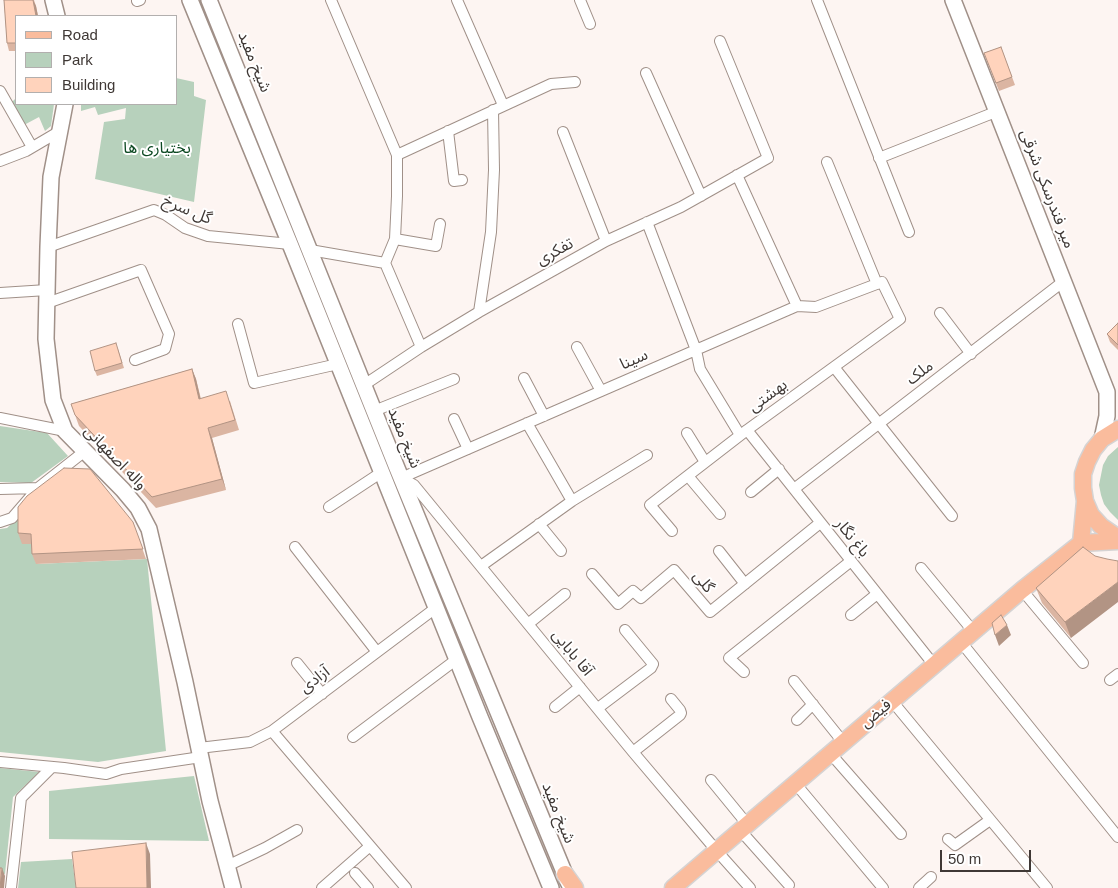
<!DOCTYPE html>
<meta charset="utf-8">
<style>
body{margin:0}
#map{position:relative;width:1118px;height:888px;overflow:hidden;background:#fdf5f2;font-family:Arial,sans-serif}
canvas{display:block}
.legend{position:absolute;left:15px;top:15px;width:162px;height:90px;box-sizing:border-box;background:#fff;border:1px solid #b2afae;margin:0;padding:6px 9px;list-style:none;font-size:15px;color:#3f3835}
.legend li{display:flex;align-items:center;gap:10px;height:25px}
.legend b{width:25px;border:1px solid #b2afae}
.scale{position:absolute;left:940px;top:850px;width:91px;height:22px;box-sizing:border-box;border:2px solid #3f3835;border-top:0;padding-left:6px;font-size:15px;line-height:18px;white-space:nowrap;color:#3f3835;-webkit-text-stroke:4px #fff;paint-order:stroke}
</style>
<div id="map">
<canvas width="1118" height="888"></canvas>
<ul class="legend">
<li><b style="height:6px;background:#fabc9d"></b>Road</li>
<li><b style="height:14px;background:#b7d1bc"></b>Park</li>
<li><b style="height:14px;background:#ffd3bc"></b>Building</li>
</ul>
<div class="scale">50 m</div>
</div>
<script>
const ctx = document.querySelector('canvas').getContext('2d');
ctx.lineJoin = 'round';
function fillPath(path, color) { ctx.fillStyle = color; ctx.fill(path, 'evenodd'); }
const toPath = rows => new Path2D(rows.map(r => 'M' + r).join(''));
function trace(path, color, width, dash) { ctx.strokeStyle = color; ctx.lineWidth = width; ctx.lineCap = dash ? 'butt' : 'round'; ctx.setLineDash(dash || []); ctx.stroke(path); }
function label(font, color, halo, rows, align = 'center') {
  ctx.font = font + ' Arial,"Noto Sans Arabic",sans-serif'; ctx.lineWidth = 4; ctx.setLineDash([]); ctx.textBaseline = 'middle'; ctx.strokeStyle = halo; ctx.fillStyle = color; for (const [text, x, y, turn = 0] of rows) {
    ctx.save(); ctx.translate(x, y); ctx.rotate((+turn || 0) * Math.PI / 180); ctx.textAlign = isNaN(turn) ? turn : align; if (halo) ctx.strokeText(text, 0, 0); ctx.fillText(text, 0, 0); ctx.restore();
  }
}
const green = toPath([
 [176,78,194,82,194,96,206,100,194,202,95,179,104,122,125,119,126,108,98,115,95,107,81,111,81,104,176,104],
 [16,98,16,104,54,104,51,126,45,131,39,117,24,125,11,103],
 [0,426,47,433,68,456,31,483,0,482],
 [1118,447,1118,520,1110,512,1104,504,1101,495,1099,485,1103,465,1108,456],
 [22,514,35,544,36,564,147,559,166,751,98,762,0,752,0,529,7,528],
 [0,768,39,772,13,797,5,874,0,873],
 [194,776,209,841,49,839,49,791],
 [72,859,76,888,18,888,21,862]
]);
const street = toPath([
 [331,0,397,155,397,196,395,239,385,263,421,347],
 [457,0,503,105],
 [580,0,590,24],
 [817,0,909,232],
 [137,1,140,0],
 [646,73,701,196],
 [0,91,32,147],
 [448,131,454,181,462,180],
 [563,132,606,241],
 [397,155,551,84,575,82],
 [879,158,998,111],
 [0,161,26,151,60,131],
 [827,162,877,284],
 [737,175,797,306],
 [647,222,696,350,700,369,740,435],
 [395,239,436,246,440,224],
 [48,247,154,210,166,215,185,228,208,236,290,244],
 [310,250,385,263],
 [0,293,47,290],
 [47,303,141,270,169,334,165,349,135,360],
 [479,312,491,232,494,170,493,110],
 [940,313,971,354],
 [238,324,254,383,338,364],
 [577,347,601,391],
 [834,367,952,516],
 [524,378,544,416],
 [364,385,421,347,479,312,606,241,681,207,768,158,720,41],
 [374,411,454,379],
 [0,418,65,431],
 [454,419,468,449],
 [527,423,572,501],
 [747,430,934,665],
 [687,433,705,462],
 [688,476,720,514],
 [401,478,797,306,816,307,882,282,900,319,747,430,650,505,672,531],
 [401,478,414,485,633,752,716,850,750,888],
 [0,489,38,488],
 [794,489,1064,281],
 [751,492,779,469],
 [329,507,382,472],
 [0,522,12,518,38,488,85,451],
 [539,524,561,551],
 [295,547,377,652],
 [719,551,745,584],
 [481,566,572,501,647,455],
 [921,568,973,631],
 [592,574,618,604,633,591,641,598,674,570,710,612,820,523],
 [1022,590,1083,663],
 [851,615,877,594],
 [528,624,565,594],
 [961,642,1118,837],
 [297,663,322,694],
 [744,672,729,658,851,561],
 [1110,680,1118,674],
 [794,681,843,742],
 [892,701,1047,888],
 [555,707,580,687],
 [598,708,651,668,653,664,625,630],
 [797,720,813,704],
 [272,731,406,888],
 [353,737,457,659],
 [199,748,250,742,272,731,437,607],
 [633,752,680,715,681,713,680,710,671,699],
 [830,753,901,834],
 [0,762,64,768,106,774,121,769,201,757],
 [711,780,747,824],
 [795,783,883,888],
 [740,830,789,885],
 [948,839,955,845,990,820],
 [227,866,265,848,297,830],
 [355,873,368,888],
 [11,888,21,798,52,767],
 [322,888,370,846],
 [919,888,931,877]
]);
const secondary = toPath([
 [53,0,57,16],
 [190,0,290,244,480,717,551,888],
 [209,0,397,468,569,884],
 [953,0,1107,392,1107,416,1102,439],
 [65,104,51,177,48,247,46,339,53,400,65,431,123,490,138,508,149,529,185,682,210,801,233,888]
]);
const primary = toPath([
 [1118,429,1102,439,1093,450,1087,462,1083,474,1083,488,1085,501,1091,515,1101,526,1118,538],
 [1081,543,1085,501],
 [1081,543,1118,541],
 [565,874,575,888],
 [673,888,1022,590,1081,543]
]);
const wall = toPath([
 [4,0,34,0,36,6,38,16,16,16,16,51,9,51,7,43],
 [1001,47,1015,85,999,91,984,53],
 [1118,323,1118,350,1110,342,1107,334],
 [118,349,124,368,97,376,95,371],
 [192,369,196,379,201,399,230,401,239,430,212,438,226,490,156,508,79,426,71,404],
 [133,522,146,559,36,564,32,554,31,544,22,544,18,533],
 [1083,547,1071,638,1042,603,1036,588]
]);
const shadedWall = toPath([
 [33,0,36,6,38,16,36,16],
 [192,369,196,379,203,410,199,399],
 [208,428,212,438,226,490,222,479],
 [1118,582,1118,602,1071,638,1065,622],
 [1007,625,1011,635,999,646,995,635],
 [146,843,150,854,151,888,147,888],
 [2,868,5,876,4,888,0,888]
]);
const building = toPath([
 [4,0,33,0,36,16,16,16,16,43,7,43,4,0],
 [1001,47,1012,77,996,83,984,53,1001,47],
 [1118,323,1118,345,1107,334,1118,323],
 [116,343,122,363,95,371,90,351,116,343],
 [192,369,199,399,226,391,235,420,208,428,222,479,152,497,75,415,71,404,192,369],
 [64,468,90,469,133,522,143,549,32,554,31,534,18,533,18,507,27,496,64,468],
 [1083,547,1095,556,1107,559,1118,561,1118,582,1065,622,1036,588,1083,547],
 [1001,615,1007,625,995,635,992,623,1001,615],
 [146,843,147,888,76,888,72,852,146,843],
 [0,868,2,868,0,888,0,868]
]);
const streetNames = [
 ["شیخ مفید",254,62,68],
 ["میر فندرسکی شرقی",1047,189,69],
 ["گل سرخ",187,210,23],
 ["تفکری",555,252,-29],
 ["سینا",634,360,-24],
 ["ملک",920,373,-37],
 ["بهشتی",768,396,-36],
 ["شیخ مفید",404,438,68],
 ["واله اصفهانی",115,458,46],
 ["باغ نگار",852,538,51],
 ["گلی",703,582,50],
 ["آقا بابایی",572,653,51],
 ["آزادی",315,680,-37],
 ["فیض",876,714,-40],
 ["شیخ مفید",558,813,68]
];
const parkNames = [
 ["بختیاری ها",157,149]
];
fillPath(green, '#b7d1bc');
trace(street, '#a09088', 12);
trace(secondary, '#a09088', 18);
trace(primary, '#d5d3d3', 19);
trace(street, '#fff', 10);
trace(secondary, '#fff', 15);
trace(primary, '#fabc9d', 16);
fillPath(wall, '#dbb5a2');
fillPath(shadedWall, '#b29484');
fillPath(building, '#ffd3bc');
trace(building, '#b29484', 1);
label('16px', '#3f3835', '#fff', streetNames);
label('16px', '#0c4922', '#fff', parkNames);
</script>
